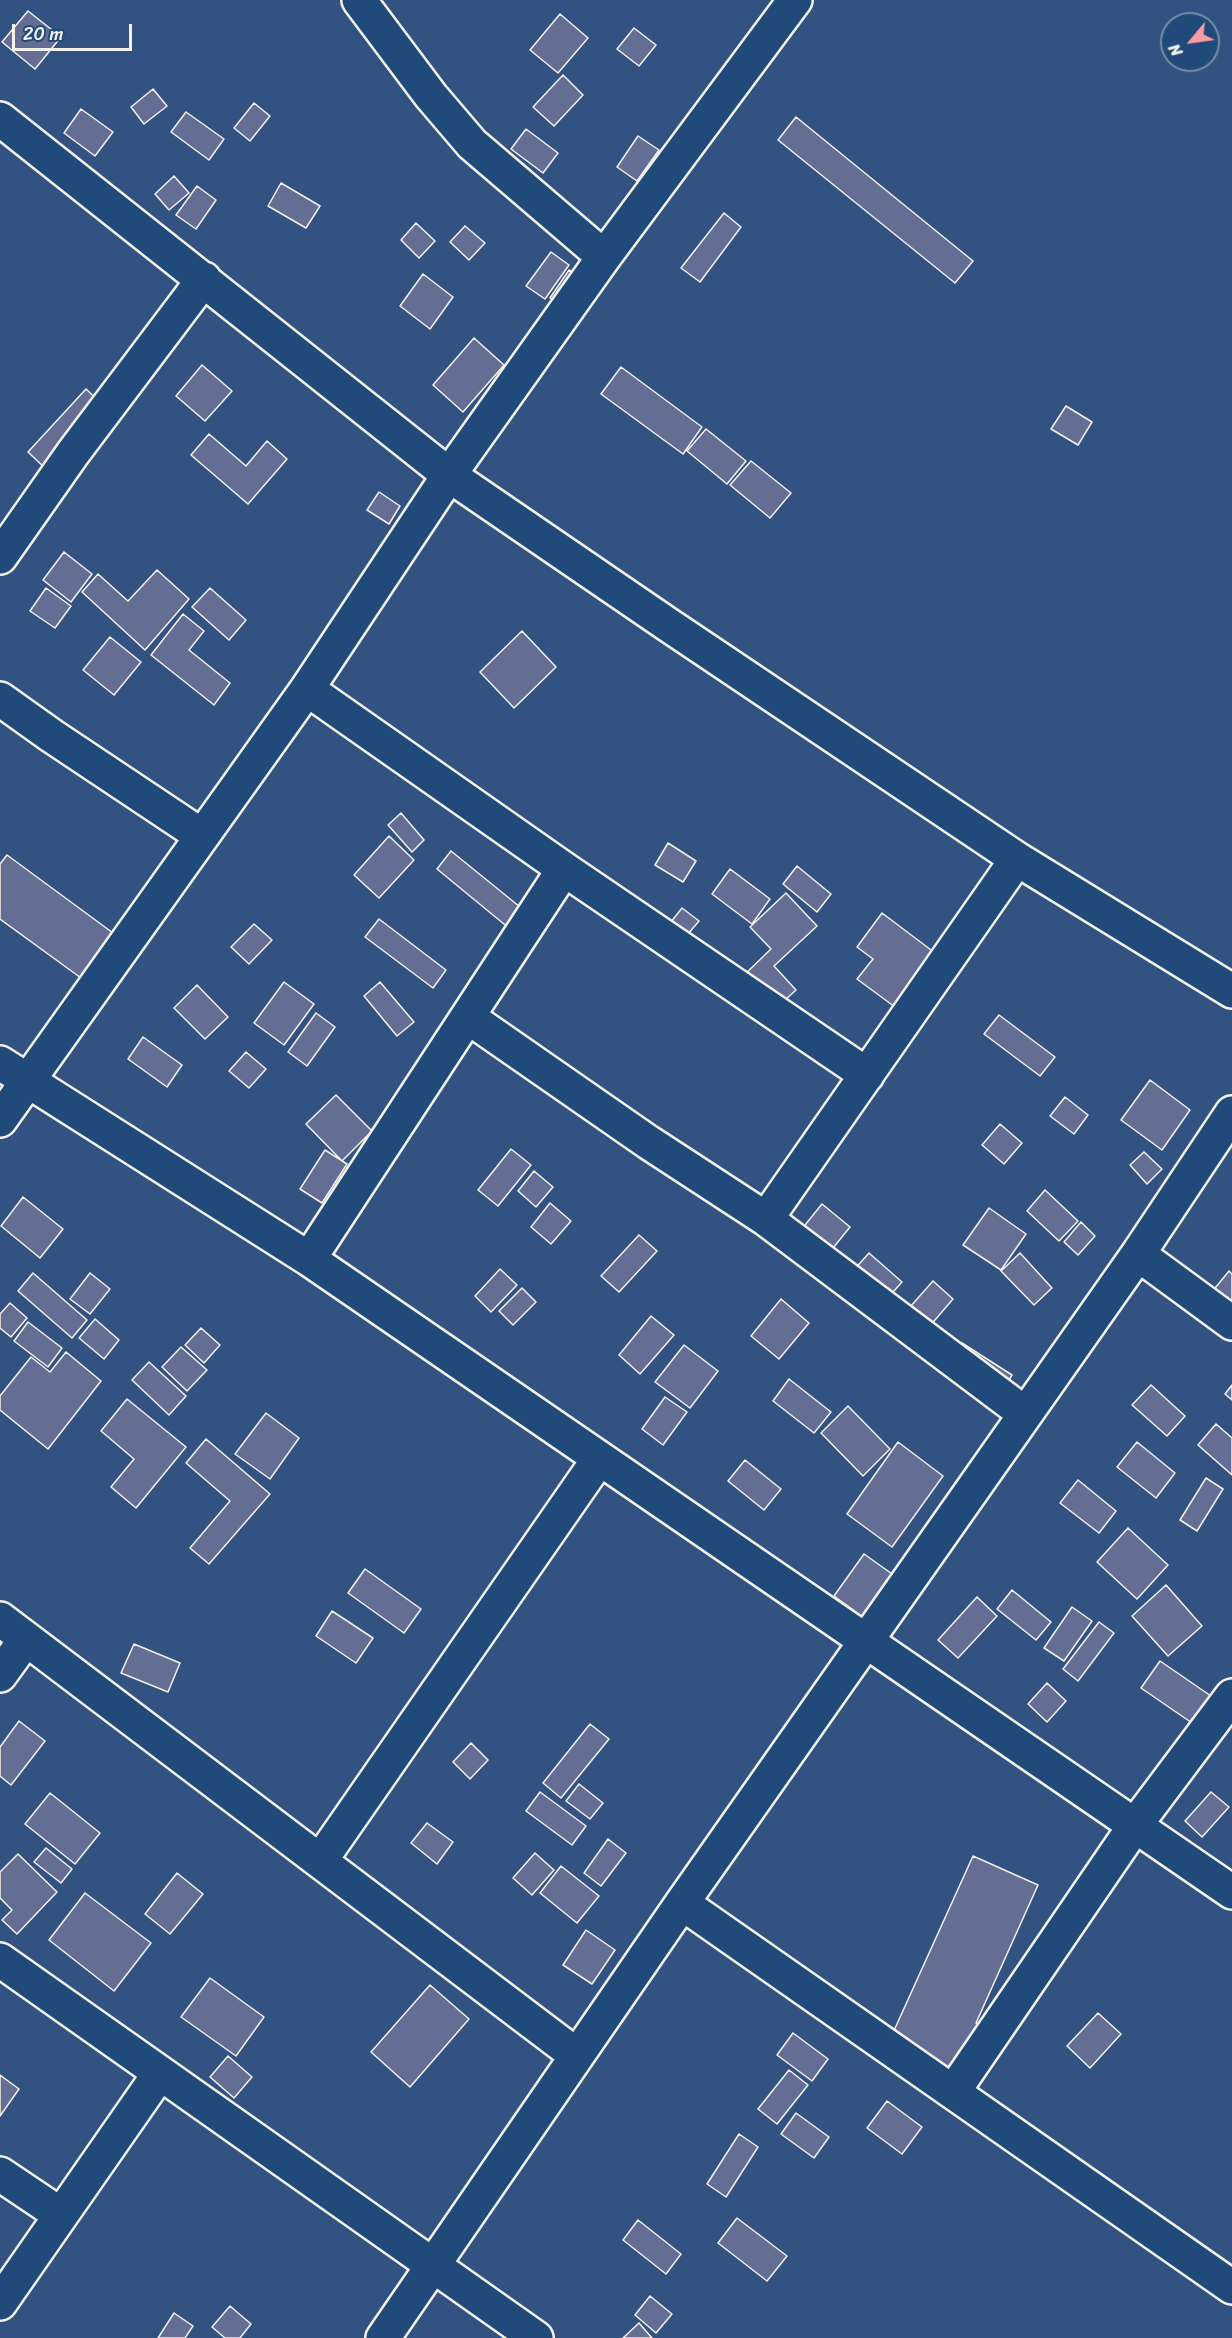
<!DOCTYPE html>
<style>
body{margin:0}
#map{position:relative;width:1232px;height:2338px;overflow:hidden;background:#325381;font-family:Sriracha,sans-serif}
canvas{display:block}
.north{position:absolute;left:1160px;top:12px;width:60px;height:60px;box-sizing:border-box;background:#1f4a7a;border:2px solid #748da6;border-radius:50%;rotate:241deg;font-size:16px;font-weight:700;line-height:24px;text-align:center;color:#f4f1e8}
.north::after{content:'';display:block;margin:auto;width:21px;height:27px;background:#ff9aa2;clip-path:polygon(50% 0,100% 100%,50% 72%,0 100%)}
.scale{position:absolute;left:12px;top:24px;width:120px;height:27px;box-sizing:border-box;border:3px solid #f4f1e8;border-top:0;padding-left:8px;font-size:18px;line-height:21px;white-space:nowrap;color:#f4f1e8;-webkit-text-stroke:4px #1f4a7a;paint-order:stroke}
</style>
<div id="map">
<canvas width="1232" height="2338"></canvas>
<div class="north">N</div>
<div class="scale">20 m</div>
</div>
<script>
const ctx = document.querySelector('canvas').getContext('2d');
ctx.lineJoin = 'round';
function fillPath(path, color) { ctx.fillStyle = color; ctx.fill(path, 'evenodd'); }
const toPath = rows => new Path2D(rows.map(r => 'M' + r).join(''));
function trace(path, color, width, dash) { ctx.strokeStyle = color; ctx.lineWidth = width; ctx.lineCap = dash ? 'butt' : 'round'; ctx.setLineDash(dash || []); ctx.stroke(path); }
const building = toPath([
 [28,11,61,37,35,69,2,42,28,11],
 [560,14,588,38,558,73,530,50,560,14],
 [634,28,656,45,639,66,617,49,634,28],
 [563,75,583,95,554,126,533,107,563,75],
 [153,89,167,106,144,124,131,107,153,89],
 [254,103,270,116,250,141,234,128,254,103],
 [81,109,113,132,95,156,64,133,81,109],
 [186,112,224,139,209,160,171,132,186,112],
 [796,117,973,261,955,283,778,140,796,117],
 [526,129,558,153,543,173,511,149,526,129],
 [638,136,659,150,637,181,617,167,638,136],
 [174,176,189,193,169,210,155,194,174,176],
 [281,183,320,206,306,228,268,206,281,183],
 [197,186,216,200,196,229,176,215,197,186],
 [724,213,741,227,700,282,681,268,724,213],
 [416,223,435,241,419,258,401,240,416,223],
 [465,226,485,243,469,260,450,242,465,226],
 [551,252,569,265,545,299,526,286,551,252],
 [569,270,583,278,563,307,550,298,569,270],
 [423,274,453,297,430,329,400,306,423,274],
 [474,338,504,365,463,412,433,385,474,338],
 [202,365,232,391,205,421,176,396,202,365],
 [621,367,702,427,683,454,601,394,621,367],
 [86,389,105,407,47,470,28,452,86,389],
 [1066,406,1092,422,1078,445,1051,429,1066,406],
 [706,429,746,461,727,484,687,451,706,429],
 [209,434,246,466,267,441,287,459,248,504,191,455,209,434],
 [751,461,791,493,770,518,730,485,751,461],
 [379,492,400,506,389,524,367,510,379,492],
 [64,552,92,574,71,602,43,580,64,552],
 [157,570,189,599,145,650,82,592,98,574,128,601,157,570],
 [46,588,71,606,55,628,30,611,46,588],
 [210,588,246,620,229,640,192,607,210,588],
 [183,614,204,631,189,650,230,683,214,705,151,655,183,614],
 [522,631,556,667,514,708,480,672,522,631],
 [110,637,141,662,114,695,83,670,110,637],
 [401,813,424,840,412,852,388,825,401,813],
 [389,836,414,860,379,898,354,875,389,836],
 [668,843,696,861,683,882,655,865,668,843],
 [451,851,525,911,510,929,437,869,451,851],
 [7,855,113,933,81,978,0,919,0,864,7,855],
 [797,866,831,894,817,912,783,884,797,866],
 [730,869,770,899,752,924,712,894,730,869],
 [786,893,817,926,774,966,796,990,773,1011,741,978,771,949,750,927,786,893],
 [682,908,699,921,671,954,655,942,682,908],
 [882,913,939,956,899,1010,857,979,873,959,857,947,882,913],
 [379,919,446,970,433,988,365,937,379,919],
 [254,924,272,940,249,964,231,947,254,924],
 [284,982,314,1004,284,1045,254,1023,284,982],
 [380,982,414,1022,397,1036,364,996,380,982],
 [197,985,228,1017,205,1039,174,1008,197,985],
 [316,1013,335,1027,307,1066,288,1052,316,1013],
 [999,1015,1055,1057,1040,1076,984,1034,999,1015],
 [143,1037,182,1065,167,1087,128,1059,143,1037],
 [246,1052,266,1069,249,1088,229,1071,246,1052],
 [1150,1080,1190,1110,1162,1150,1121,1120,1150,1080],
 [336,1095,372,1131,342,1161,306,1124,336,1095],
 [1065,1097,1088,1115,1074,1134,1050,1116,1065,1097],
 [1000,1124,1022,1143,1004,1164,982,1145,1000,1124],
 [511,1149,531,1165,498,1206,478,1190,511,1149],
 [325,1150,347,1164,322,1203,300,1189,325,1150],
 [1144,1152,1162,1169,1147,1184,1130,1165,1144,1152],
 [534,1171,553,1187,536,1207,518,1191,534,1171],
 [1045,1190,1078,1221,1059,1241,1027,1211,1045,1190],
 [23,1197,63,1229,40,1258,1,1226,23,1197],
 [550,1203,571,1221,551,1244,531,1227,550,1203],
 [822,1204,850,1227,829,1253,801,1230,822,1204],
 [989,1208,1026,1234,1001,1270,963,1245,989,1208],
 [1081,1222,1095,1236,1078,1255,1064,1242,1081,1222],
 [639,1235,657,1251,619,1292,601,1276,639,1235],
 [869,1253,902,1282,885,1301,852,1272,869,1253],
 [1020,1253,1052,1288,1034,1305,1001,1271,1020,1253],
 [500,1269,517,1285,491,1312,475,1296,500,1269],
 [1229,1271,1232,1274,1232,1303,1211,1293,1229,1271],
 [33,1273,87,1320,72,1338,18,1291,33,1273],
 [90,1273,110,1289,90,1314,70,1299,90,1273],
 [933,1281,953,1299,923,1334,902,1316,933,1281],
 [522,1288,536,1302,513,1325,499,1311,522,1288],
 [781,1299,809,1323,779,1359,751,1336,781,1299],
 [10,1303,27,1318,11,1337,0,1328,0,1314,10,1303],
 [651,1316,674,1335,640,1374,619,1355,651,1316],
 [95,1319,119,1340,104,1359,79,1338,95,1319],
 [28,1322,62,1348,48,1367,14,1341,28,1322],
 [201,1328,220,1345,204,1363,185,1345,201,1328],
 [962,1343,1012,1375,1001,1393,951,1361,962,1343],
 [684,1345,718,1371,690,1408,655,1382,684,1345],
 [181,1347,207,1370,187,1391,162,1367,181,1347],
 [66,1352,101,1381,48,1449,0,1410,0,1396,31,1357,50,1372,66,1352],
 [149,1362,186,1396,169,1415,132,1380,149,1362],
 [789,1379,831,1412,814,1433,773,1401,789,1379],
 [1151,1385,1185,1416,1167,1436,1132,1405,1151,1385],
 [1232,1385,1232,1400,1225,1394,1232,1385],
 [665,1397,687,1412,663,1445,642,1429,665,1397],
 [127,1399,186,1447,136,1508,111,1487,134,1459,101,1431,127,1399],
 [848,1406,890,1449,863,1476,821,1433,848,1406],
 [266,1413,299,1438,270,1479,235,1454,266,1413],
 [1216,1424,1232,1438,1232,1475,1198,1445,1216,1424],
 [206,1439,270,1494,209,1564,190,1548,230,1501,186,1463,206,1439],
 [898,1442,943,1476,892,1547,847,1514,898,1442],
 [1137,1442,1175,1473,1156,1498,1117,1467,1137,1442],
 [745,1460,781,1489,764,1510,728,1481,745,1460],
 [1206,1478,1223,1489,1197,1531,1180,1520,1206,1478],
 [1078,1480,1116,1511,1099,1533,1060,1503,1078,1480],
 [1128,1528,1168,1565,1137,1599,1097,1562,1128,1528],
 [864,1554,895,1576,864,1618,834,1596,864,1554],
 [365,1569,421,1609,404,1633,348,1593,365,1569],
 [1166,1585,1202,1626,1168,1656,1132,1616,1166,1585],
 [1012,1590,1051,1622,1036,1640,997,1609,1012,1590],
 [977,1597,997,1616,958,1658,938,1640,977,1597],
 [1072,1607,1092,1621,1064,1661,1044,1648,1072,1607],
 [332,1611,373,1638,356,1663,316,1636,332,1611],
 [1099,1622,1114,1633,1078,1681,1063,1669,1099,1622],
 [134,1644,180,1663,168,1692,121,1673,134,1644],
 [1160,1661,1211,1696,1192,1723,1141,1688,1160,1661],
 [1047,1683,1066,1701,1047,1722,1028,1704,1047,1683],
 [19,1721,45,1741,11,1785,0,1776,0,1747,19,1721],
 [590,1724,609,1739,561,1798,543,1783,590,1724],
 [471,1743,488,1760,470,1779,453,1762,471,1743],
 [579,1784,603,1803,590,1819,566,1801,579,1784],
 [540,1792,586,1826,572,1845,526,1811,540,1792],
 [1211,1792,1229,1807,1202,1837,1185,1821,1211,1792],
 [50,1793,100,1833,75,1864,25,1824,50,1793],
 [427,1823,453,1842,437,1864,411,1843,427,1823],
 [608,1839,626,1853,601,1886,584,1873,608,1839],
 [46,1848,72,1869,61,1883,34,1862,46,1848],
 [535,1853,554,1870,532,1895,513,1878,535,1853],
 [18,1854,57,1892,17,1934,2,1920,12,1910,0,1898,0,1872,18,1854],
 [973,1856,1038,1885,976,2023,987,2028,963,2082,887,2046,973,1856],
 [561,1866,599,1896,577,1923,540,1893,561,1866],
 [177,1873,203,1894,170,1934,145,1914,177,1873],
 [85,1893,151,1943,114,1991,49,1940,85,1893],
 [586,1930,615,1950,592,1984,563,1965,586,1930],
 [210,1978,264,2017,236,2056,181,2017,210,1978],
 [430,1985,469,2019,410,2087,371,2052,430,1985],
 [1098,2013,1121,2034,1090,2068,1067,2046,1098,2013],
 [793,2033,828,2059,812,2081,777,2055,793,2033],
 [228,2056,252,2077,234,2098,210,2077,228,2056],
 [789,2070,808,2085,777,2124,758,2109,789,2070],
 [0,2075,19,2089,0,2116,0,2075],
 [887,2101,922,2127,902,2154,867,2128,887,2101],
 [796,2113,829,2137,814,2158,781,2134,796,2113],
 [739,2134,758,2147,726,2197,707,2184,739,2134],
 [737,2218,787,2256,767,2281,718,2243,737,2218],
 [638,2220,681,2254,666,2274,623,2240,638,2220],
 [650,2296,672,2314,656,2333,635,2315,650,2296],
 [230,2306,251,2324,240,2338,225,2338,212,2327,230,2306],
 [174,2313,193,2326,185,2338,158,2338,174,2313],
 [639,2323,652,2338,623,2338,639,2323]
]);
const minor = toPath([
 [359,0,431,96,472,144,604,257],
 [0,119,449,475,667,624,1017,859,1232,991],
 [0,557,73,453,204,279],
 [307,689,564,869,867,1075],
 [0,699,52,736,202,836],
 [468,1017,648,1142,766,1219,1024,1413],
 [0,1063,309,1259,1232,1892],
 [0,1120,307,689,449,475,604,257,795,0],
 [766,1219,1017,859],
 [1138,1254,1232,1323],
 [309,1259,564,869],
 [0,1619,576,2055],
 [0,1675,26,1639],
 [320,1861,599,1459],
 [682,1903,1232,2287],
 [0,1960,536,2338],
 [953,2092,1136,1824,1232,1696],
 [0,2174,61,2215],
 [0,2303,160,2073],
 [383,2338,682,1903,1138,1254,1232,1113]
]);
fillPath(building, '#646d94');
trace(building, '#f4f1e8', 1.5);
trace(minor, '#f4f1e8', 38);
trace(minor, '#1f4a7a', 33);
</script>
